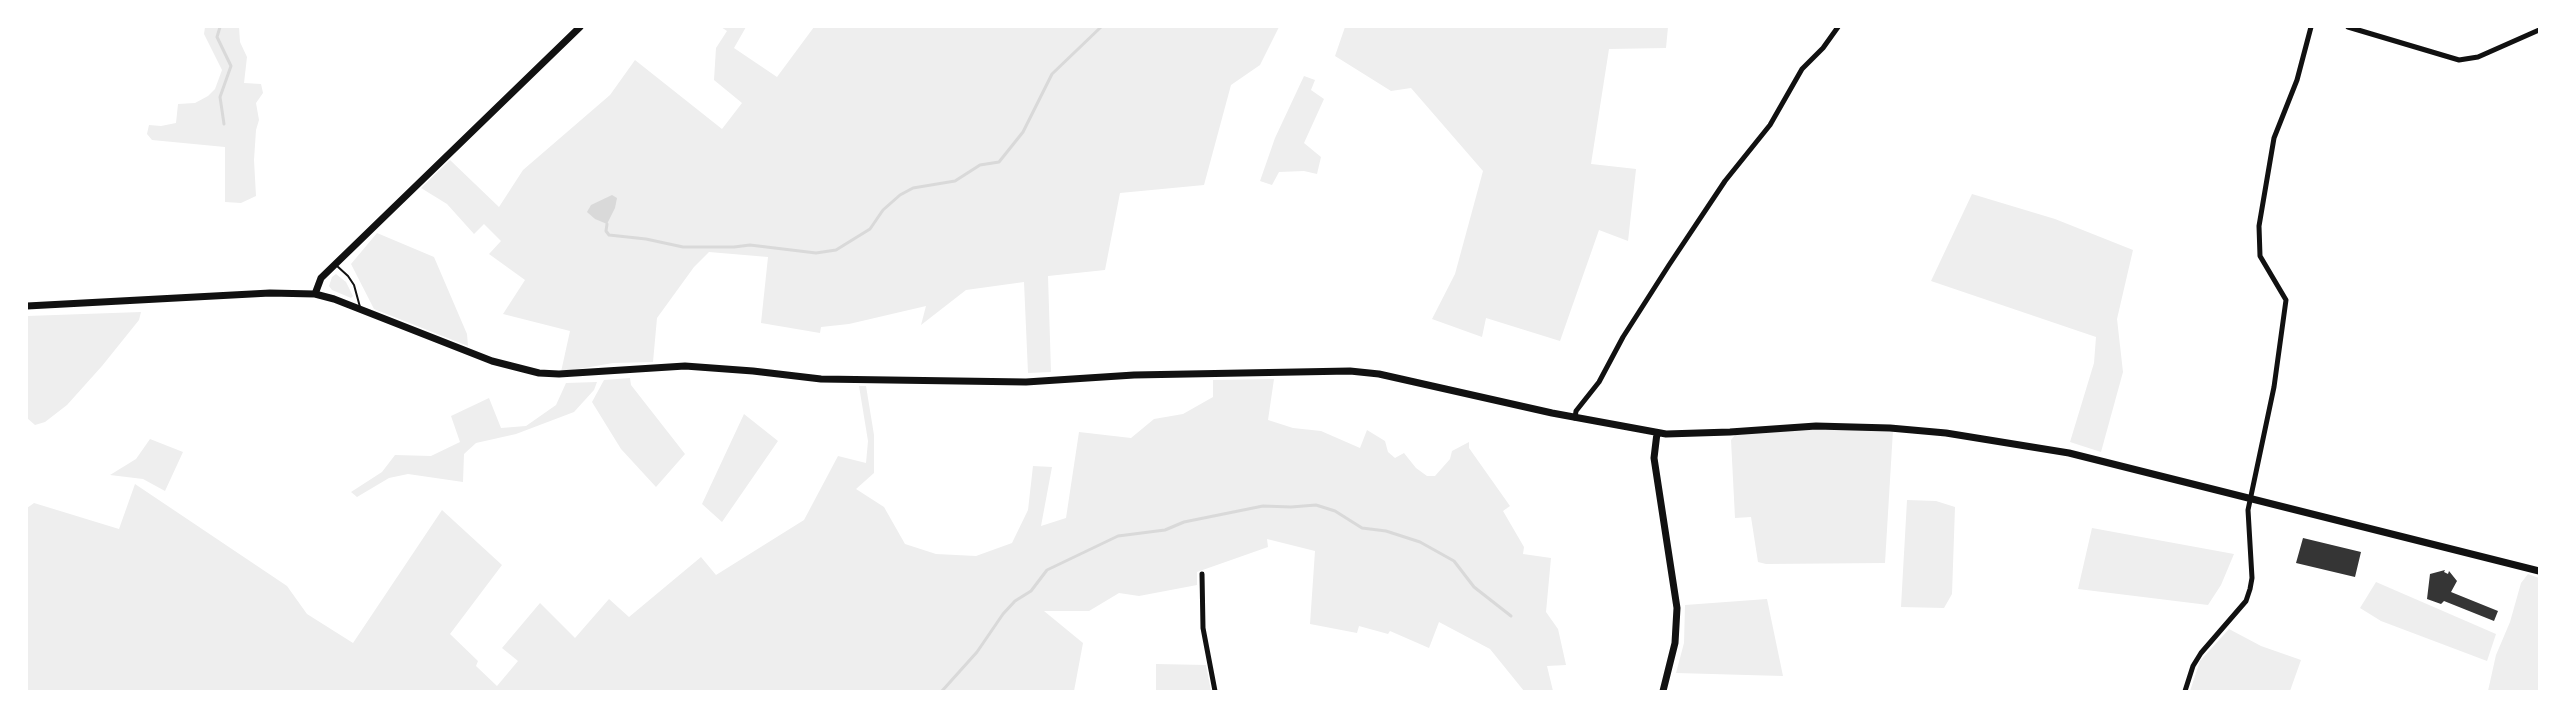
<!DOCTYPE html>
<style>
body{margin:0}
#map{position:relative;width:2566px;height:718px;overflow:hidden;background:#fff;font-family:"Golos Text",sans-serif}
canvas{display:block}
.frame{position:absolute;inset:0;border:28px solid #fff;pointer-events:none}
</style>
<div id="map">
<canvas width="2566" height="718"></canvas>
<div class="frame"></div>
</div>
<script>
const ctx = document.querySelector('canvas').getContext('2d');
ctx.lineJoin = 'round';
function fillPath(path, color) { ctx.fillStyle = color; ctx.fill(path, 'evenodd'); }
const toPath = rows => new Path2D(rows.map(r => 'M' + r).join(''));
function trace(path, color, width, dash) { ctx.strokeStyle = color; ctx.lineWidth = width; ctx.lineCap = dash ? 'butt' : 'round'; ctx.setLineDash(dash || []); ctx.stroke(path); }
const green = toPath([
 [205,27,239,27,240,42,247,57,244,83,261,84,263,93,256,103,259,120,256,130,254,160,256,196,241,203,225,202,225,147,152,140,147,134,149,125,161,126,176,123,178,104,195,103,208,96,215,89,222,70,204,34],
 [721,27,746,27,734,48,777,77,814,27,1279,27,1260,65,1231,85,1204,185,1120,193,1105,270,1048,276,1051,372,1028,373,1024,282,966,290,921,325,926,306,849,324,821,327,820,333,761,323,768,257,709,252,694,267,657,318,653,362,613,363,561,372,570,331,503,314,525,280,489,254,501,241,484,224,474,234,447,204,421,188,450,160,499,207,523,170,610,95,635,60,722,129,742,103,714,80,716,48,727,31],
 [1345,27,1668,27,1666,48,1609,49,1591,164,1636,169,1628,241,1599,230,1560,341,1486,318,1482,337,1432,319,1455,274,1483,171,1411,88,1391,91,1335,56],
 [1304,76,1315,80,1311,90,1324,99,1304,143,1321,157,1317,174,1304,171,1279,172,1272,185,1260,181,1275,138],
 [1972,194,2055,219,2133,250,2117,319,2123,372,2101,452,2070,442,2094,363,2096,337,1931,281],
 [377,233,434,257,467,334,468,346,374,309,351,264],
 [336,274,346,282,353,296,351,298,332,290,329,286,332,277],
 [141,312,139,320,102,366,67,405,45,422,35,425,27,418,27,316],
 [630,378,631,385,685,454,656,487,621,449,592,402,604,380],
 [1274,379,1268,420,1293,428,1321,431,1360,448,1367,430,1385,441,1388,452,1395,458,1404,453,1416,468,1427,476,1435,476,1450,459,1452,451,1469,442,1469,448,1510,506,1503,511,1524,547,1523,554,1551,558,1546,612,1558,629,1566,665,1547,666,1553,691,1524,691,1490,649,1439,622,1429,648,1390,631,1388,634,1359,626,1357,633,1310,624,1315,551,1267,539,1268,547,1197,572,1197,585,1139,596,1119,593,1089,611,1044,611,1083,643,1074,691,27,691,27,508,34,503,119,529,135,484,287,586,307,614,353,643,442,510,502,565,450,634,478,661,476,666,497,686,518,661,502,648,540,603,575,638,609,599,629,617,701,557,716,575,804,520,838,456,866,463,868,441,859,386,866,386,874,435,874,473,856,489,884,507,905,544,936,554,976,556,1012,543,1028,510,1033,466,1052,467,1041,526,1066,518,1079,432,1131,438,1154,419,1183,414,1213,397,1213,380],
 [597,382,594,390,574,412,516,434,476,443,464,454,463,482,408,474,389,478,357,497,351,492,382,472,395,455,431,456,460,442,451,416,489,398,501,428,526,426,556,405,566,383],
 [744,414,778,441,722,522,702,504],
 [1804,428,1893,430,1885,563,1766,564,1758,562,1751,517,1735,518,1731,440,1735,435],
 [150,439,183,452,165,491,143,479,110,475,136,459],
 [1907,500,1936,501,1955,507,1952,594,1944,608,1901,607],
 [2092,528,2234,554,2221,585,2208,605,2078,589],
 [2528,574,2539,578,2539,691,2488,691,2496,655,2510,622,2521,583],
 [2376,582,2496,634,2487,661,2381,621,2360,608],
 [1767,599,1783,676,1676,673,1684,643,1685,605],
 [2229,629,2261,646,2301,660,2290,691,2190,691,2200,661],
 [1156,664,1206,665,1211,691,1156,691]
]);
const water = toPath([
 [612,195,617,198,615,208,607,224,595,219,587,212,591,205]
]);
const stream = toPath([
 [220,27,217,37,231,66,220,97,224,124],
 [607,224,606,231,609,235,646,239,683,247,734,247,750,245,816,253,836,250,870,229,883,210,900,195,913,188,955,181,980,165,999,162,1023,132,1052,74,1101,27],
 [942,691,977,652,1003,614,1015,601,1031,591,1047,570,1118,536,1165,530,1184,522,1263,506,1291,507,1316,505,1335,511,1362,528,1386,531,1420,542,1454,561,1474,587,1511,616]
]);
const building = toPath([
 [2303,538,2361,552,2355,577,2296,563],
 [2445,570,2444,572,2448,574,2449,571,2457,581,2451,592,2498,611,2494,621,2444,601,2441,604,2427,599,2430,574]
]);
const service = toPath([
 [337,266,348,276,354,285,360,307]
]);
const minor = toPath([
 [2348,27,2459,60,2478,57,2539,30],
 [1575,418,1576,411,1599,382,1623,337,1669,265,1725,181,1770,125,1802,69,1823,48,1838,27],
 [1202,574,1203,628,1215,691],
 [2185,691,2193,666,2201,653,2246,601,2250,589,2252,578,2248,510,2274,387,2286,300,2260,256,2259,226,2274,138,2297,80,2311,27]
]);
const tertiary = toPath([
 [315,294,321,278,580,27],
 [27,306,270,293,315,294,334,299,492,361,539,373,559,374,685,366,753,371,821,379,1026,382,1134,375,1350,371,1379,374,1552,413,1666,434,1730,432,1816,426,1890,428,1946,433,2069,453,2539,571],
 [1657,433,1654,458,1677,608,1675,643,1663,691]
]);
fillPath(green, '#eee');
fillPath(water, '#d9d9d9');
trace(stream, '#d9d9d9', 3);
fillPath(building, '#353535');
trace(service, '#111', 2);
trace(minor, '#111', 5);
trace(tertiary, '#111', 7);
</script>
